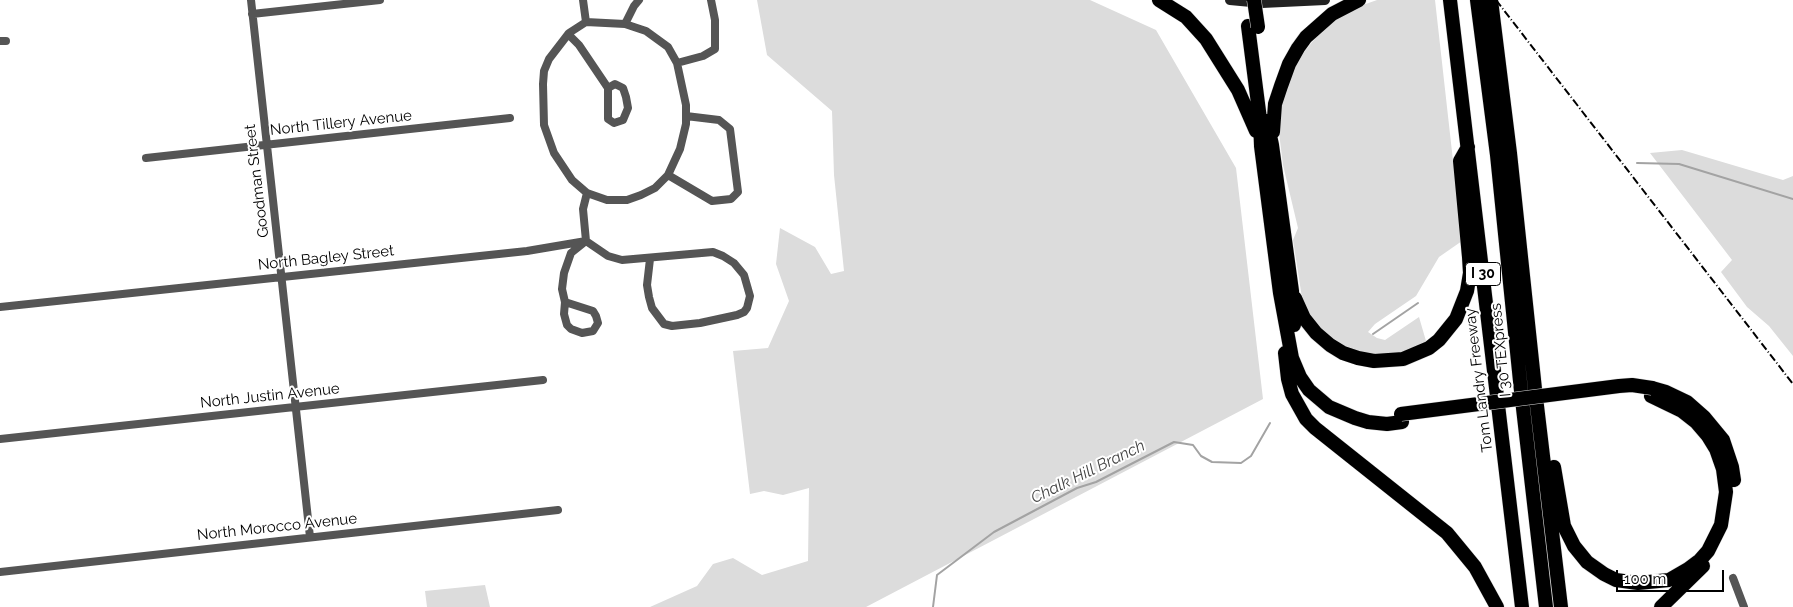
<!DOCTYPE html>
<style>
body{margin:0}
#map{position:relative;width:1793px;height:607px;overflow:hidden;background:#fff;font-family:Raleway,sans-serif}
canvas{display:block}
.scale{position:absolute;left:1616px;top:570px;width:108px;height:22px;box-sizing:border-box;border:2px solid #000;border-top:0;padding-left:6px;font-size:15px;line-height:18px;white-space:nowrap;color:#000;-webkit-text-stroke:4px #fff;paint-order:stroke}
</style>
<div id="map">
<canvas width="1793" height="607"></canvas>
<div class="scale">100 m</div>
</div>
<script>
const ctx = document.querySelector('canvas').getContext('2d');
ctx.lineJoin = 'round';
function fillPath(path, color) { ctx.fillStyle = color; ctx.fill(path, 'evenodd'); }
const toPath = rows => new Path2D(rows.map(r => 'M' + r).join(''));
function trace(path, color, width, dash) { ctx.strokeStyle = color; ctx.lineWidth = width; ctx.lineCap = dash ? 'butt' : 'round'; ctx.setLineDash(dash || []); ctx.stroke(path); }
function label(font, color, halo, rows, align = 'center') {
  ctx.font = font + ' Raleway,sans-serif'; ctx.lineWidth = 4; ctx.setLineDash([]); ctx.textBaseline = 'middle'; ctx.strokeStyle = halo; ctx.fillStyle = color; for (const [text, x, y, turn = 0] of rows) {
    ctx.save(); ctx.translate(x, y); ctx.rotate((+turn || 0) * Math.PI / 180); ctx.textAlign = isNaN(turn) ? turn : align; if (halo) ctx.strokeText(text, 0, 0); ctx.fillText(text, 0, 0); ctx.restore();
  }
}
const green = toPath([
 [757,0,1090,0,1156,30,1236,168,1263,399,866,607,650,607,697,586,713,564,733,558,762,575,808,561,809,488,783,495,764,491,750,494,733,351,768,348,789,301,776,264,780,228,815,247,831,274,844,271,834,175,832,111,767,55],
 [1377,0,1435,0,1462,241,1439,257,1416,296,1375,324,1368,332,1377,338,1385,340,1419,317,1426,341,1409,351,1379,357,1343,348,1313,322,1302,298,1293,240,1298,228,1283,165,1279,133,1282,101,1293,70,1304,52,1318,35,1335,20,1363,5],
 [1682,150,1783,180,1793,176,1793,356,1769,326,1747,307,1721,272,1732,260,1650,153],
 [485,585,490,607,427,607,425,591]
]);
const stream = toPath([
 [1637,163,1679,164,1793,199],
 [1373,334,1418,303],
 [933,607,937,575,994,532,1077,488,1096,482,1174,442,1193,445,1201,456,1212,462,1241,463,1251,456,1270,423]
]);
const street = toPath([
 [251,0,310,537],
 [583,0,586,22],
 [252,14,380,0],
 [586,22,625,24,646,31,668,47,677,63,686,105,686,124,680,149,668,175,655,188,641,195,627,200,607,200,587,193,572,180,554,153,544,125,543,84,544,71,549,59,569,33,586,22],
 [625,24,634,6,639,0],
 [568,34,579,45,608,88,608,119,614,123,623,120,628,108,626,97,623,88,615,84,608,88],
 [0,41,6,41],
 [677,63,703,56,715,49,715,20,711,0],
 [146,158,510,118],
 [668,175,712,201,731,199,738,192,730,129,719,120,686,116],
 [565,302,562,289,564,273,571,253,586,241,583,209,587,193],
 [565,302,593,311,596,316,598,323,593,331,582,333,571,329,567,325,564,314,565,302],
 [0,307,527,251,586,241,608,256,622,260,713,252,723,256,734,263,744,275,750,296,747,308,744,312,737,315,700,323,672,326,664,324,652,308,649,297,647,285,650,259],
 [0,439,543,380],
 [0,572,558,510],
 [1733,578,1744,607]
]);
const secondary = toPath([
 [1230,0,1262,3,1325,0]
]);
const highway = toPath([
 [1159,0,1186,17,1206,39,1238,90,1256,131],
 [1450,0,1522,607],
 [1477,0,1497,155,1521,391,1546,607],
 [1491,0,1510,153,1535,389,1561,607],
 [1248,26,1260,119,1261,146,1280,293,1292,358,1300,377,1309,390,1329,407,1355,418,1368,422,1387,424,1402,422],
 [1267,121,1272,145,1292,291,1294,325],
 [1273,132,1275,104,1281,86,1289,64,1298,48,1306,37,1332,14,1359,0],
 [1295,298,1304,318,1316,333,1330,345,1343,353,1358,358,1374,361,1403,359,1429,348,1439,340,1456,319,1467,291,1470,273,1469,257,1460,161,1468,147],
 [1285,353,1288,379,1292,394,1306,419,1315,428,1447,533,1475,567,1497,607],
 [1652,388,1666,392,1687,402,1704,417,1723,440,1732,467,1734,480],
 [1554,467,1564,526,1574,546,1587,562,1604,574,1616,580,1638,583,1669,580,1688,569,1700,560,1708,551,1721,525,1726,492,1723,469,1716,449,1708,436,1696,422,1682,411,1651,396],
 [1661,607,1703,566]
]);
const rail = toPath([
 [1496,0,1793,384]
]);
const highwayBridge = toPath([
 [1254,0,1258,27],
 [1401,414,1619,386,1632,385,1652,388]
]);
const shields = [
 [1483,274,35]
];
const shieldNames = [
 ["I 30",1483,274]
];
const streetNames = [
 ["North Tillery Avenue",341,123,-6],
 ["Goodman Street",257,181,-97],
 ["North Bagley Street",326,258,-6],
 ["I 30 TEXpress",1501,350,-96],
 ["Tom Landry Freeway",1479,380,-97],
 ["North Justin Avenue",270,396,-6],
 ["North Morocco Avenue",277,527,-6]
];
const waterNames = [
 ["Chalk Hill Branch",1088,472,-26]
];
fillPath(green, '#dcdcdc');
trace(stream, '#a3a3a3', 2);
trace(highway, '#dbdbdb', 15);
trace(street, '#555', 8);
trace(secondary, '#222', 10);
trace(highway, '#000', 14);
trace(rail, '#000', 2, [8, 2.5, 1, 2.5]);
trace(highwayBridge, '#dbdbdb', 15, []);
trace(highwayBridge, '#000', 14);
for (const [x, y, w] of shields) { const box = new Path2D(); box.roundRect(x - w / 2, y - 11.5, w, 23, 4); ctx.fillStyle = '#fff'; ctx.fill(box); trace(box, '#000', 1); }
label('bold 14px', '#000', null, shieldNames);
label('15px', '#000', '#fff', streetNames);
label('italic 16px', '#444', '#fff', waterNames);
</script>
